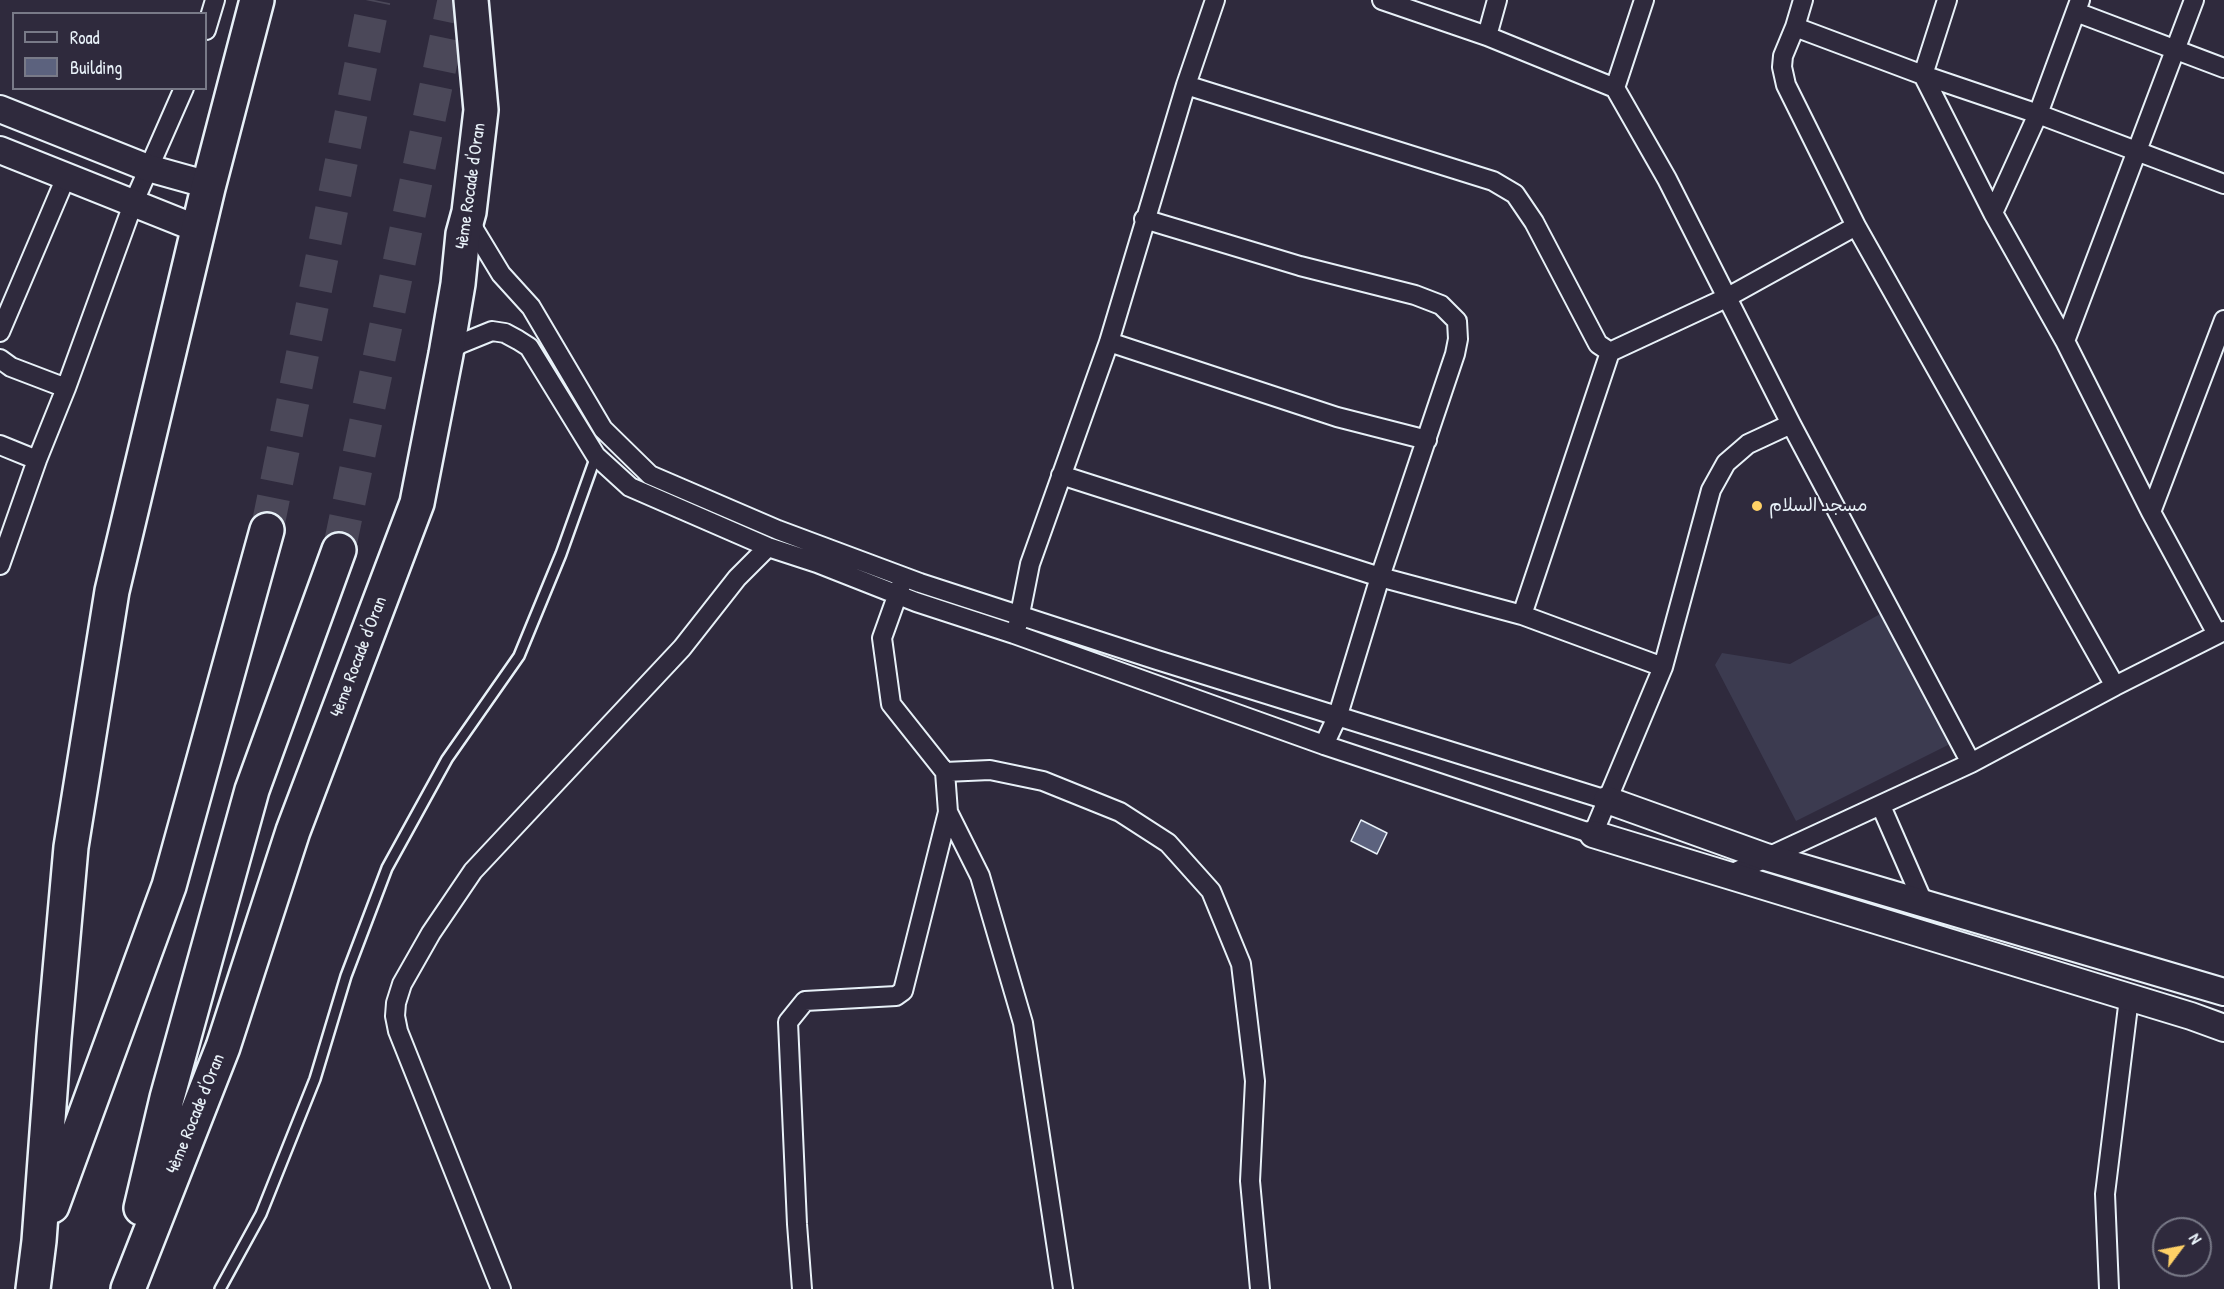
<!DOCTYPE html>
<meta charset="utf-8">
<style>
body{margin:0}
#map{position:relative;width:2224px;height:1289px;overflow:hidden;background:#2f2a3d;font-family:"Patrick Hand",sans-serif}
canvas{display:block}
.legend{position:absolute;left:12px;top:12px;width:195px;height:78px;box-sizing:border-box;background:#2f2a3d;border:2px solid #797a88;margin:0;padding:8px 10px;list-style:none;font-size:18px;color:#e8f1f8}
.legend li{display:flex;align-items:center;gap:12px;height:30px}
.legend b{width:30px;border:2px solid #797a88}
.north{position:absolute;left:2152px;top:1217px;width:60px;height:60px;box-sizing:border-box;background:#2f2a3d;border:2px solid #797a88;border-radius:50%;rotate:58deg;font-size:16px;font-weight:700;line-height:24px;text-align:center;color:#e8f1f8}
.north::after{content:'';display:block;margin:auto;width:21px;height:27px;background:#ffd166;clip-path:polygon(50% 0,100% 100%,50% 72%,0 100%)}
</style>
<div id="map">
<canvas width="2224" height="1289"></canvas>
<ul class="legend">
<li><b style="height:8px;background:#2f2a3d"></b>Road</li>
<li><b style="height:16px;background:#5c627e"></b>Building</li>
</ul>
<div class="north">N</div>
</div>
<script>
const ctx = document.querySelector('canvas').getContext('2d');
ctx.lineJoin = 'round';
function fillPath(path, color) { ctx.fillStyle = color; ctx.fill(path, 'evenodd'); }
const toPath = rows => new Path2D(rows.map(r => 'M' + r).join(''));
function trace(path, color, width, dash) { ctx.strokeStyle = color; ctx.lineWidth = width; ctx.lineCap = dash ? 'butt' : 'round'; ctx.setLineDash(dash || []); ctx.stroke(path); }
function label(font, color, halo, rows, align = 'center') {
  ctx.font = font + ' "Patrick Hand","Playpen Sans Arabic",sans-serif'; ctx.lineWidth = 4.5; ctx.setLineDash([]); ctx.textBaseline = 'middle'; ctx.strokeStyle = halo; ctx.fillStyle = color; for (const [text, x, y, turn = 0] of rows) {
    ctx.save(); ctx.translate(x, y); ctx.rotate((+turn || 0) * Math.PI / 180); ctx.textAlign = isNaN(turn) ? turn : align; if (halo) ctx.strokeText(text, 0, 0); ctx.fillText(text, 0, 0); ctx.restore();
  }
}
const built = toPath([
 [1882,613,1952,743,1796,821,1715,665,1722,653,1790,664]
]);
const building = toPath([
 [1361,820,1387,833,1377,854,1351,841,1361,820]
]);
const highwayTunnel = toPath([
 [267,530,374,0],
 [339,550,454,0]
]);
const lane = toPath([
 [220,1289,261,1214,315,1079,346,976,387,868,447,759,519,656,561,554,596,456]
]);
const street = toPath([
 [1382,0,1487,36,1615,88,1667,179,1791,424,1971,763],
 [1803,0,1795,27,1783,56,1782,67,1786,85,1856,226,2115,686],
 [1947,0,1923,75,1993,213,2065,341,2151,512,2217,634],
 [2076,12,2224,68],
 [1795,27,1923,75,2038,114,2224,184],
 [206,30,215,0],
 [1487,36,1497,0],
 [1186,85,1493,181,1515,194,1534,222,1598,344,1610,352,1522,615],
 [1615,88,1644,0],
 [1993,213,2038,114,2080,0],
 [470,216,475,231,501,274,531,307,603,429,650,475,778,530,920,583,1157,660,1607,800],
 [1144,219,1300,266,1415,295,1441,305,1457,321,1458,339,1455,354,1380,577,1338,715,1324,745],
 [0,332,66,177],
 [2065,341,2194,0],
 [1109,342,1337,417,1427,440],
 [1610,352,1726,298,1856,226],
 [446,354,460,344,492,331,505,333,518,340,529,347,596,456,630,487,768,547,817,563,916,602,1014,634,1324,745,1593,834,1663,667,1711,490,1726,463,1748,444,1791,424],
 [0,359,11,367,66,388],
 [0,445,37,460],
 [1061,475,1380,577,1522,615,1663,667],
 [2151,512,2224,320],
 [0,565,37,460,66,388,133,204,184,88],
 [1018,624,1030,564,1109,342,1186,85,1215,0],
 [945,772,990,770,1043,781,1120,812,1168,843,1211,891,1241,964,1255,1081,1250,1181,1260,1289],
 [1881,806,1923,902],
 [948,812,980,876,1023,1023,1063,1289],
 [1729,875,1971,763,2115,686,2224,631],
 [501,1289,398,1031,395,1016,396,1003,402,984,431,933,473,871,682,648,737,578,768,547],
 [802,1289,797,1224,788,1022,805,1001,896,996,903,991,948,812,945,772,891,704,882,638,901,585],
 [2109,1289,2105,1194,2129,998]
]);
const secondary = toPath([
 [0,109,148,168,209,185],
 [0,150,198,229],
 [1607,800,1766,857,2224,992],
 [1593,834,2191,1016,2224,1028]
]);
const highway = toPath([
 [52,1206,169,886,267,530],
 [141,1208,167,1098,252,790,339,550],
 [33,1289,39,1241,54,1038,71,847,112,591,208,188,257,0],
 [128,1289,223,1047,293,831,417,503,446,354,458,284,463,234,469,212,481,110,471,0]
]);
const markers = [
 [1757,506,6,"#ffd166"]
];
const streetNames = [
 ["4ème Rocade d'Oran",471,186,-82],
 ["4ème Rocade d'Oran",359,657,-69],
 ["4ème Rocade d'Oran",196,1114,-68]
];
const poiNames = [
 ["مسجد السلام",1769,506]
];
fillPath(built, '#3c3b50');
fillPath(building, '#5c627e');
trace(building, '#e8f1f8', 1.5);
trace(highwayTunnel, '#4b4859', 33, [33, 16]);
trace(lane, '#e8f1f8', 14);
trace(street, '#e8f1f8', 22);
trace(secondary, '#e8f1f8', 30);
trace(highway, '#e8f1f8', 38);
trace(lane, '#2f2a3d', 9);
trace(street, '#2f2a3d', 18);
trace(secondary, '#2f2a3d', 26);
trace(highway, '#2f2a3d', 33);
for (const [x, y, r, color] of markers) { const dot = new Path2D(); dot.arc(x, y, r, 0, 2 * Math.PI); ctx.fillStyle = color; ctx.fill(dot); trace(dot, '#2f2a3d', 2); }
label('18px', '#e8f1f8', '#2f2a3d', streetNames);
label('18px', '#e8f1f8', '#2f2a3d', poiNames, 'left');
</script>
